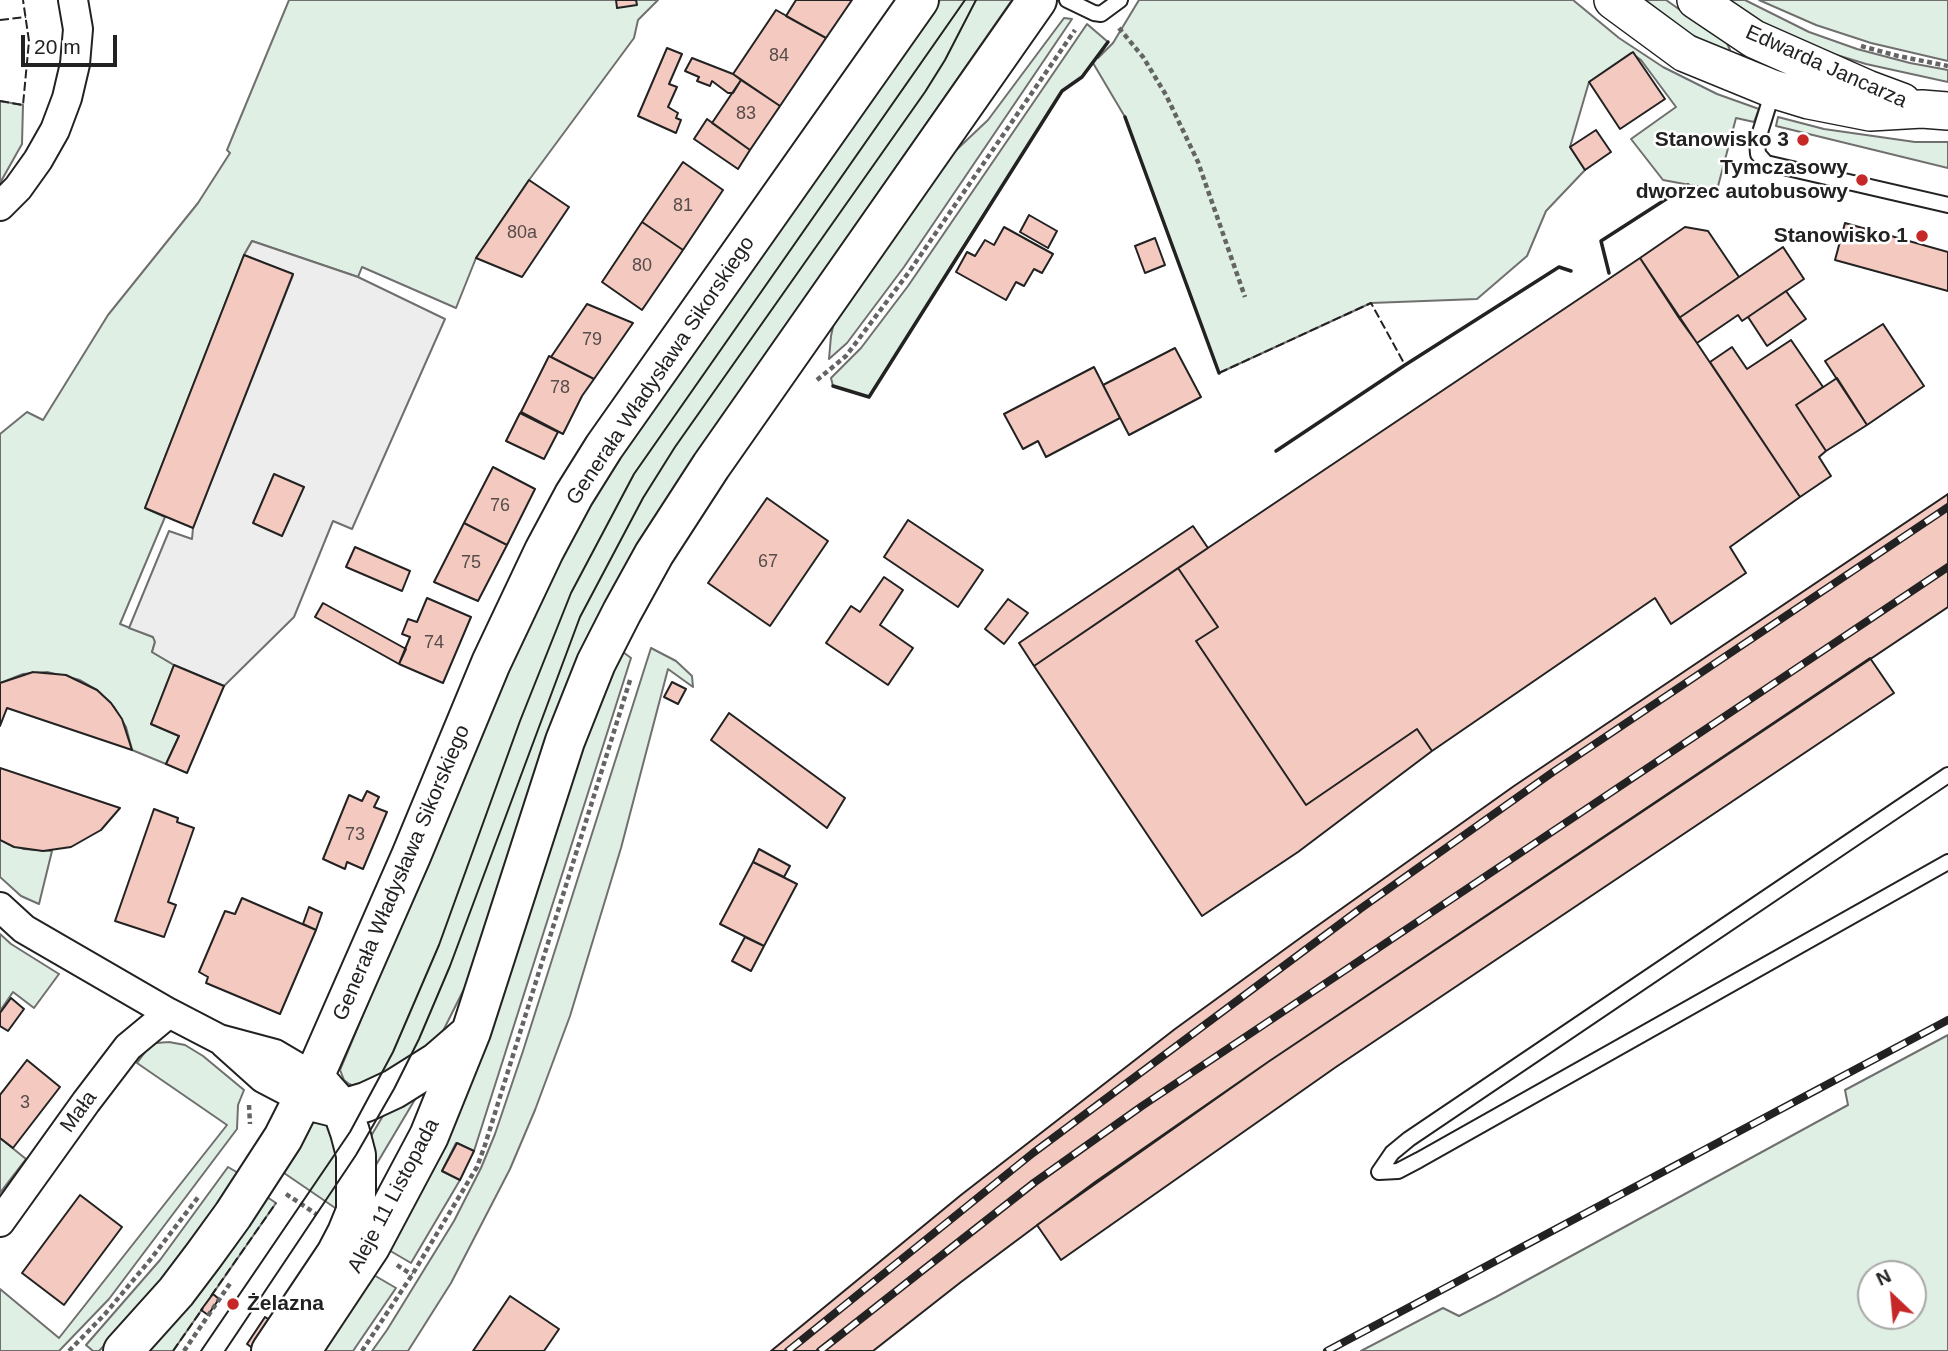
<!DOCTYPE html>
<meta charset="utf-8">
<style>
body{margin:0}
#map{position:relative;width:1948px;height:1351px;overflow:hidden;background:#fff;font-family:Helvetica,sans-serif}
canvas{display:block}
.north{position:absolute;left:1857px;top:1260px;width:70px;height:70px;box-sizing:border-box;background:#fff;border:2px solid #a7a7a7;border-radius:50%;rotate:334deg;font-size:19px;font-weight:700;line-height:28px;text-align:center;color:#222}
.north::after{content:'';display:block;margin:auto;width:24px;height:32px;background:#c62828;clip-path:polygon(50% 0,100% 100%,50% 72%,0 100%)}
.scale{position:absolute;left:21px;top:35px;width:96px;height:32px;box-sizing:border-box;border:4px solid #222;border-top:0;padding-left:9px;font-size:21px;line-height:24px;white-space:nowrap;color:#222;-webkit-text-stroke:5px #fff;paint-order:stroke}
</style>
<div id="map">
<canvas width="1948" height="1351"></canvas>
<div class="north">N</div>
<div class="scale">20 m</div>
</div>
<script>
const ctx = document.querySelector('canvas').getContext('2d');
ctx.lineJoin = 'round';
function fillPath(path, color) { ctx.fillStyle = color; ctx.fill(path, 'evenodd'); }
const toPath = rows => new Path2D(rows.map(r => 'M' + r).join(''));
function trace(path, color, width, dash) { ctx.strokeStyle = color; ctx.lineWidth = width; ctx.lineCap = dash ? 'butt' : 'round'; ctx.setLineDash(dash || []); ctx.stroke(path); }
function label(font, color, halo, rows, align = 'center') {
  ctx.font = font + ' Helvetica,sans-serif'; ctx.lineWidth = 5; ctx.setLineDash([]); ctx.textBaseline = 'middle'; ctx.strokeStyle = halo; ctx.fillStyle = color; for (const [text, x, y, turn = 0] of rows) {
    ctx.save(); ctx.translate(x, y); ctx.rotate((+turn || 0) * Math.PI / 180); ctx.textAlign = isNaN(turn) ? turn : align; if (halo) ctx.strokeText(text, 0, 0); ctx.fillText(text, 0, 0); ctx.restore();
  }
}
const green = toPath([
 [289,0,658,0,638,20,634,38,529,180,476,258,456,308,362,267,358,277,252,241,244,255,145,508,165,517,120,624,153,637,155,642,152,652,174,665,151,724,179,736,166,764,132,750,126,727,114,707,97,690,80,680,47,672,23,674,0,683,0,434,27,412,43,420,108,315,198,203,230,153,227,150,289,0],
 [940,0,1012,0,681,477,614,586,588,638,544,746,465,987,441,1035,435,1044,371,1080,354,1086,349,1084,344,1080,340,1070,510,661,569,539,599,487,882,79,940,0],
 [1139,0,1573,0,1619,38,1663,67,1717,94,1759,109,1754,122,1736,118,1717,190,1663,180,1631,139,1676,107,1641,60,1631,53,1589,82,1570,147,1585,170,1546,211,1527,256,1477,299,1371,303,1219,373,1125,117,1093,63,1082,77,1062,91,869,397,833,386,831,378,861,348,908,286,1087,24,1108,42,1098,58,1113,43,1139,0],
 [1644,0,1666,0,1727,43,1730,50,1720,51,1658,15,1644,0],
 [1723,0,1745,0,1809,32,1857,49,1910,63,1948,70,1948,82,1866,64,1827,52,1751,18,1723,0],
 [1759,0,1948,0,1948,61,1871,43,1816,25,1759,0],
 [1064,18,1072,19,904,267,847,343,829,359,831,336,834,322,951,155,988,120,1064,18],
 [0,101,23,105,22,144,0,183,0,101],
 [1778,117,1824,129,1915,142,1948,142,1948,168,1776,126,1778,117],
 [651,648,676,661,692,676,693,687,668,669,621,848,570,1016,535,1110,510,1169,451,1283,408,1351,372,1351,387,1330,454,1221,481,1168,495,1134,523,1051,651,648],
 [623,652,631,658,474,1151,456,1143,442,1171,460,1180,411,1263,387,1249,605,683,623,652],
 [0,840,24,849,52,851,39,904,21,896,0,877,0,840],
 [0,934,11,944,59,974,34,1008,13,992,0,1011,0,934],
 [1948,1035,1948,1351,1361,1351,1443,1308,1459,1316,1496,1297,1848,1105,1845,1090,1948,1035],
 [1913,1274,1913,1316,1871,1316,1871,1274,1913,1274],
 [169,1042,185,1045,203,1056,244,1090,238,1105,237,1129,109,1299,59,1351,0,1351,0,1289,59,1338,227,1125,137,1063,148,1048,156,1043,169,1042],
 [420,1091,373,1170,364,1148,394,1097,420,1091],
 [324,1118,333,1132,344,1214,284,1173,312,1123,316,1119,324,1118],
 [0,1138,26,1159,0,1193,0,1138],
 [228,1167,240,1174,148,1299,99,1351,93,1351,86,1345,160,1260,228,1167],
 [267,1197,276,1203,173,1351,149,1351,267,1197],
 [372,1274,396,1288,353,1351,322,1351,372,1274]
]);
const parking = toPath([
 [252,241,358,277,445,319,352,529,333,521,294,617,224,686,174,665,152,652,155,642,153,637,129,628,169,531,192,539,193,528,293,275,244,255,252,241]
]);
const building = toPath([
 [616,0,636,0,637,5,617,8,616,0],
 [796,0,852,0,826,38,786,16,796,0],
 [776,10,826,38,780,106,733,74,776,10],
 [667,48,682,54,669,84,677,87,668,107,678,113,676,118,681,120,676,133,638,116,667,48],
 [1633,52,1665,99,1620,129,1589,82,1633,52],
 [692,58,733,74,741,80,733,93,728,93,712,81,710,86,697,81,699,77,685,71,692,58],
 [741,80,780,106,750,150,712,123,741,80],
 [707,119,750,150,738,169,694,139,707,119],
 [1596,130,1611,152,1585,170,1570,147,1596,130],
 [683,162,723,190,683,250,642,222,683,162],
 [529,180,569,207,522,277,476,258,529,180],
 [1029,215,1057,231,1048,248,1020,232,1029,215],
 [642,222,683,250,642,310,602,282,642,222],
 [1845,223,1948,252,1948,291,1835,260,1845,223],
 [1004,227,1053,254,1042,273,1034,269,1024,286,1016,282,1006,300,956,272,967,252,975,256,985,240,994,245,1004,227],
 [1685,227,1708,231,1739,277,1679,318,1640,258,1685,227],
 [1155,238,1165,265,1145,273,1135,246,1155,238],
 [1783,247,1804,279,1742,321,1738,315,1697,343,1679,318,1783,247],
 [244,255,293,274,193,528,145,508,244,255],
 [1640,258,1800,497,1730,547,1746,573,1671,624,1655,598,1432,751,1417,729,1306,805,1196,641,1218,627,1178,568,1640,258],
 [1786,291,1806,319,1767,346,1748,317,1786,291],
 [587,304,633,323,594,379,551,357,587,304],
 [1883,324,1924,386,1867,425,1825,361,1883,324],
 [1791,340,1823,387,1796,405,1826,451,1819,457,1831,476,1800,497,1710,362,1732,347,1747,369,1791,340],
 [1175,348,1201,397,1129,435,1103,385,1175,348],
 [549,356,594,379,582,396,563,434,521,412,549,356],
 [1094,367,1120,418,1046,457,1038,441,1023,449,1004,414,1094,367],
 [1837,378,1867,425,1826,451,1796,405,1837,378],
 [520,413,558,432,544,459,506,441,520,413],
 [493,467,535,489,507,545,464,523,493,467],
 [274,474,304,487,282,536,253,523,274,474],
 [1948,494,1948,607,1268,1062,1095,1182,961,1282,873,1351,771,1351,961,1195,1175,1029,1303,936,1514,786,1948,494],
 [767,498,828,541,770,626,708,583,767,498],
 [908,520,983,570,958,607,884,557,908,520],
 [464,523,507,545,478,601,434,582,464,523],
 [1193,526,1208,548,1034,666,1019,643,1193,526],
 [355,547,410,571,402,591,346,567,355,547],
 [1178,568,1218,627,1196,641,1306,805,1417,729,1432,751,1298,852,1202,916,1034,666,1178,568],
 [884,577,903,590,880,625,913,648,888,685,826,643,851,606,860,612,884,577],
 [427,598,471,617,443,683,399,664,410,637,402,634,408,619,417,622,427,598],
 [1008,599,1028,613,1004,644,985,629,1008,599],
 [323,603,406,649,399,664,315,617,323,603],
 [1870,658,1894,693,1336,1067,1061,1260,1037,1225,1268,1062,1870,658],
 [174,665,224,686,187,773,166,764,179,736,151,724,174,665],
 [33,672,66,675,97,690,111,703,122,719,132,750,7,708,0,726,0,683,33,672],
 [672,682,686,689,678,704,664,697,672,682],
 [729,713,845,798,827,828,711,740,729,713],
 [0,768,120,808,101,830,71,847,43,851,14,847,0,840,0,768],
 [367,791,379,797,374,807,387,812,363,869,347,862,345,869,323,859,349,795,362,801,367,791],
 [154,809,178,818,177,822,194,828,168,902,176,905,164,937,115,921,154,809],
 [759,849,790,866,784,877,753,862,759,849],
 [753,862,797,884,764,946,720,924,753,862],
 [242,898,316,930,280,1014,206,983,208,977,199,972,225,911,235,914,242,898],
 [309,907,322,913,316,930,303,924,309,907],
 [745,937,764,946,751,971,732,961,745,937],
 [11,998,24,1009,8,1031,0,1026,0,1013,11,998],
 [27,1060,60,1087,13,1148,0,1138,0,1095,27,1060],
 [457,1143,474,1151,460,1180,442,1171,457,1143],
 [80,1195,122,1227,64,1305,22,1273,80,1195],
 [213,1294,219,1299,208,1315,201,1310,213,1294],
 [510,1296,559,1329,544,1351,473,1351,510,1296],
 [265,1317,273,1322,255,1350,247,1344,265,1317]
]);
const path = toPath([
 [1119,28,1143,57,1166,95,1198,162,1245,297],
 [1861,46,1898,56,1948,66],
 [817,380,846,356,909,272,1075,30],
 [249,1105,250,1124],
 [286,1194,316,1214],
 [397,1265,412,1275],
 [69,1351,105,1314,150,1260,199,1196],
 [184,1351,231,1282],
 [362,1351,412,1275,477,1167,485,1145,631,677]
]);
const service = toPath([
 [1067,0,1094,13,1101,14,1120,0],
 [1773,91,1757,142,1758,154,1766,163,1948,205],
 [1948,775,1409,1139,1392,1153,1379,1172,1398,1171,1419,1160,1948,862]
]);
const minor = toPath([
 [0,206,18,188,38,160,55,130,67,98,75,64,78,29,73,0],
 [0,907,24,929,169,1013,219,1039,275,1054,314,1077],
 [224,1043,263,1078,303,1099],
 [0,1222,86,1102,128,1047,169,1013]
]);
const tertiary = toPath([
 [1613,0,1685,53,1773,89,1809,100,1870,112,1922,109,1948,111],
 [1696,0,1754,39,1867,89,1902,102]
]);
const secondary = toPath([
 [318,1103,342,1109,366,1102,394,1089,437,1062,467,1036],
 [123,1351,176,1292,204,1255,233,1215,283,1138,314,1077,411,856,491,663,544,551,574,495,604,447,919,0],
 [271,1351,336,1254,347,1233,356,1211,356,1155,350,1132,342,1109,314,1077],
 [301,1351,370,1247,429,1136,471,1032,565,741,596,663,622,612,654,554,711,466,1037,0]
]);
const tram = toPath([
 [201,1351,350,1132,393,1052,439,945,520,721,571,593,634,474,965,0],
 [225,1351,356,1155,394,1089,419,1039,450,966,580,617,643,498,675,447,925,92,945,60,976,0]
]);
const rail = toPath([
 [788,1351,1033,1153,1360,909,1553,772,1948,507],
 [820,1351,1035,1182,1142,1106,1948,567],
 [1327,1351,1948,1020]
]);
const fence = toPath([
 [0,20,26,17],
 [0,101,23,105,29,41,23,0],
 [1219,373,1371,303,1405,365],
 [211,1296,276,1203],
 [173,1351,203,1308]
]);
const wall = toPath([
 [1125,117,1219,373],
 [1609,273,1601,241,1688,185],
 [833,386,869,397,1062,91,1082,77,1108,42],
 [1276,451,1405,365,1559,267,1571,271]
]);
const markers = [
 [1803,140,7,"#c62828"],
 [1862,180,7,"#c62828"],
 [1922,236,7,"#c62828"],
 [233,1304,7,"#c62828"]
];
const numberNames = [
 ["84",779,56],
 ["83",746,114],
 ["81",683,206],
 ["80a",522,233],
 ["80",642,266],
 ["79",592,340],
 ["78",560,388],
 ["76",500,506],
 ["67",768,562],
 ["75",471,563],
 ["74",434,643],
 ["73",355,835],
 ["3",25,1103]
];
const streetNames = [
 ["Edwarda Jancarza",1826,67,24],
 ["Generała Władysława Sikorskiego",661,371,-56],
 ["Generała Władysława Sikorskiego",402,873,-67],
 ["Mała",79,1112,-54],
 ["Aleje 11 Listopada",394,1196,-62]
];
const poiNames = [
 ["Stanowisko 3",1789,140],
 ["Tymczasowy",1848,168],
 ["dworzec autobusowy",1848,192],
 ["Stanowisko 1",1908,236],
 ["Żelazna",247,1304,"left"]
];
fillPath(green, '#e0efe3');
trace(green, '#6f6f6f', 2);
fillPath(parking, '#ededed');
trace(parking, '#6f6f6f', 2);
fillPath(building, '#f3c9c0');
trace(building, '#222', 2);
trace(service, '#222', 18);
trace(minor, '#222', 32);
trace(tertiary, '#222', 40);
trace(secondary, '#222', 42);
trace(path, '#646464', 4.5, [5, 3.5]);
trace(service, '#fff', 14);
trace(minor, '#fff', 28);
trace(tertiary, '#fff', 37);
trace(secondary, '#fff', 38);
trace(tram, '#222', 2);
trace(rail, '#222', 8);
trace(rail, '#fff', 5, [16]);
trace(fence, '#222', 2, [9, 3.5]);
trace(wall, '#222', 3.5);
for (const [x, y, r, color] of markers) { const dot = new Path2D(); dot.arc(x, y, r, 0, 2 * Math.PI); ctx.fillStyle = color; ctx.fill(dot); trace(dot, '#fff', 2.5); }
label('18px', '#564c4a', null, numberNames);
label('21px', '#222', '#fff', streetNames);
label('bold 21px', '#222', '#fff', poiNames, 'right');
</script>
